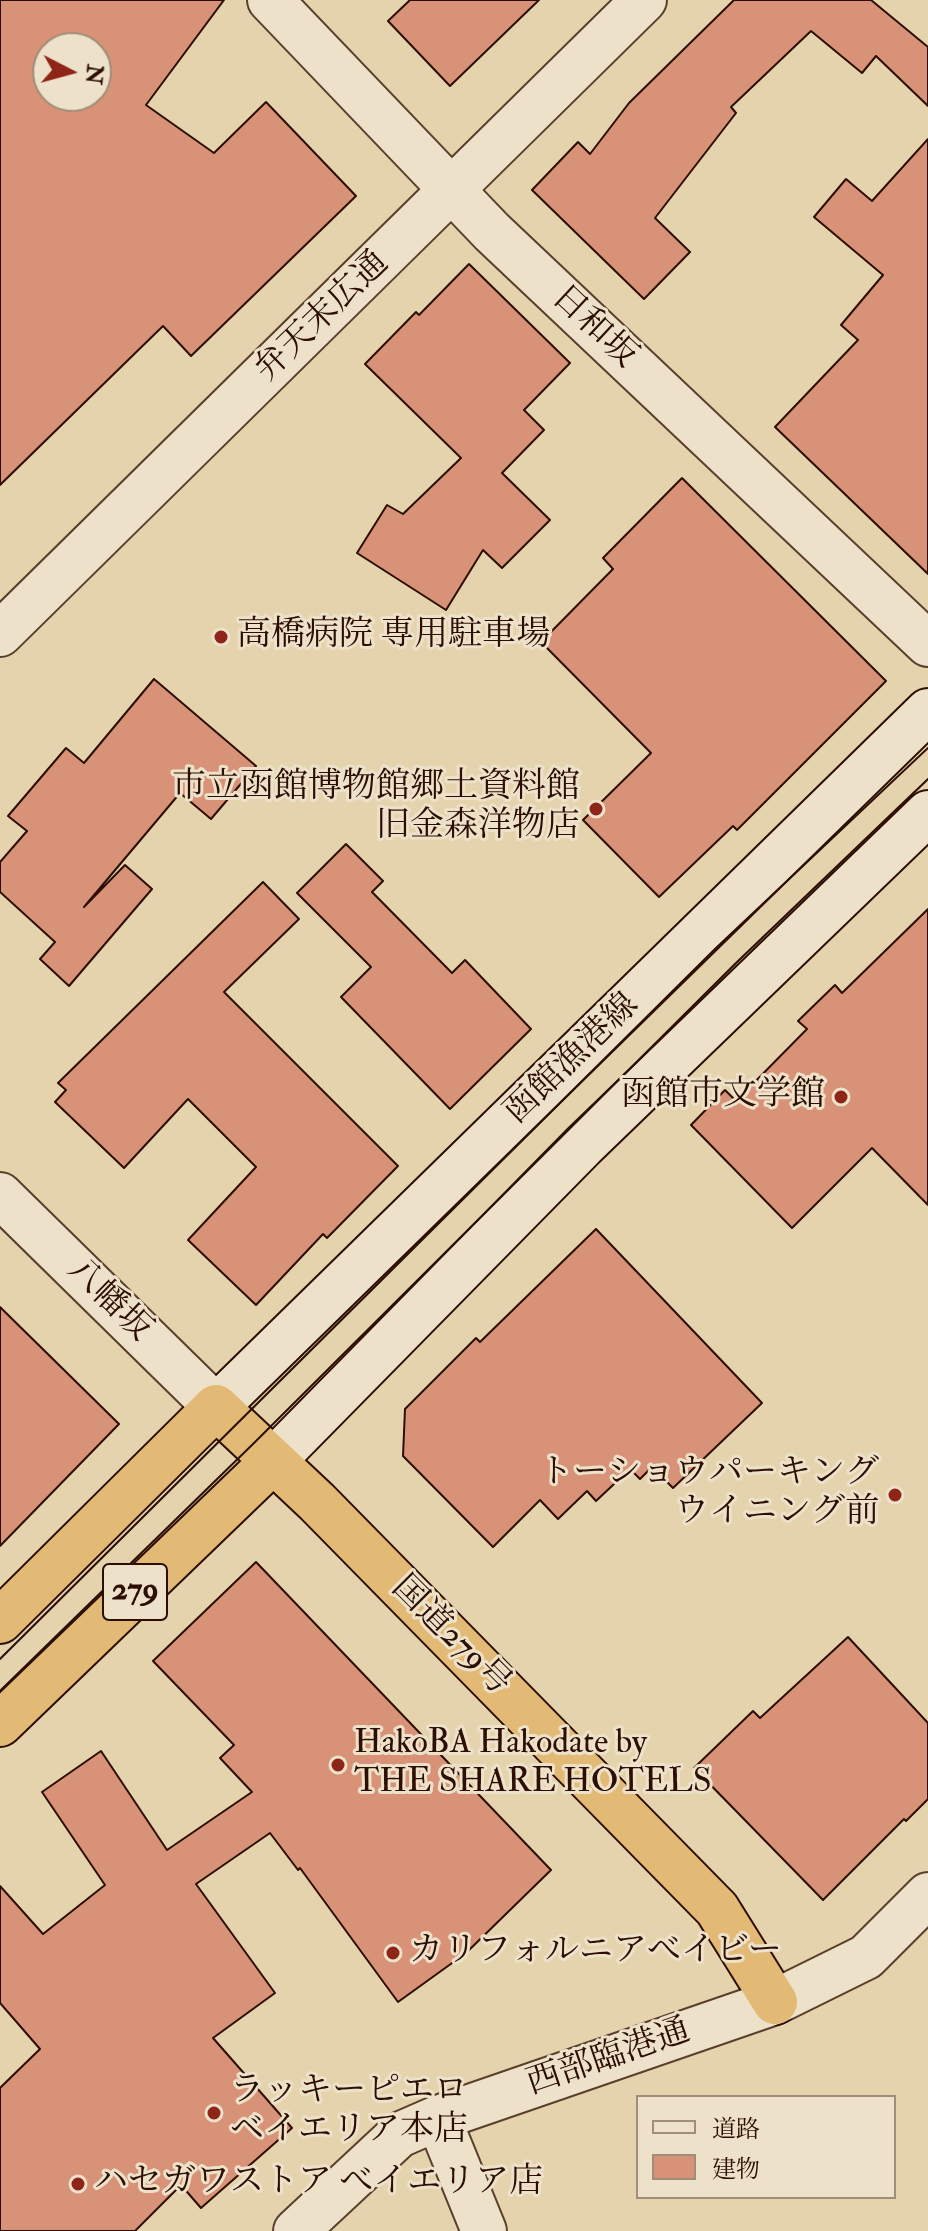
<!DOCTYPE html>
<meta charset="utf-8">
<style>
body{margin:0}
#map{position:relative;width:928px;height:2231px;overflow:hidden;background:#e4d3ac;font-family:"IM FELL Double Pica","Noto Serif JP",serif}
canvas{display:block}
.legend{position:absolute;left:636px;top:2095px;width:260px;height:104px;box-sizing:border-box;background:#ede2c9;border:2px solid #a08d7a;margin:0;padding:10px 14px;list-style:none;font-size:24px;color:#2c0e03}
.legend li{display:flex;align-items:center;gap:16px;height:40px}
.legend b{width:40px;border:2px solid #a08d7a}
.north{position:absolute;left:32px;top:32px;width:80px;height:80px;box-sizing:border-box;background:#ede2c9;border:2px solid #a08d7a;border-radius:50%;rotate:96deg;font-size:22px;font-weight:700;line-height:32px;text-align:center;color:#2c0e03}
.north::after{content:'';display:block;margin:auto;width:28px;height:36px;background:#8f2418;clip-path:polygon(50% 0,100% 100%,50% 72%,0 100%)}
</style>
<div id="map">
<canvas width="928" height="2231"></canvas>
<ul class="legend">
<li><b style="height:10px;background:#ede2c9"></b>道路</li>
<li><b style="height:22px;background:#d89278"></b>建物</li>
</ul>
<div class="north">N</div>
</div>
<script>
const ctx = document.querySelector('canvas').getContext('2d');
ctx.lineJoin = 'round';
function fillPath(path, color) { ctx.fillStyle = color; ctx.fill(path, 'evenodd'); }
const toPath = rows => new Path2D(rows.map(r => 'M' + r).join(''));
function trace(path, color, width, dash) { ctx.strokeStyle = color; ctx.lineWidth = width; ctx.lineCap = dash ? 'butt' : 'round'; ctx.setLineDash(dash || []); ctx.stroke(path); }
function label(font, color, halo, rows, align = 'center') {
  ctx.font = font + ' "IM FELL Double Pica","Noto Serif JP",serif'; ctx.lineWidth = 6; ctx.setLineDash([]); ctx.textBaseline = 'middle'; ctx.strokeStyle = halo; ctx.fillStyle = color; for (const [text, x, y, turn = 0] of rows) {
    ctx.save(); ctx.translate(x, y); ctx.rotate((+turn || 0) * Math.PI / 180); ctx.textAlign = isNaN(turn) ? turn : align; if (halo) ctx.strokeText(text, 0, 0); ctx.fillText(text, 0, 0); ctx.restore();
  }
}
const building = toPath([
 [0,0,224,0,146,105,214,153,266,102,356,196,191,356,163,326,0,485,0,0],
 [48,48,96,48,96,96,48,96,48,48],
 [410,0,539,0,450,86,388,21,410,0],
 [734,0,871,0,928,47,928,106,876,56,862,73,811,31,731,107,736,113,655,218,690,252,644,299,532,190,578,142,590,154,629,103,734,0],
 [928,139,928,574,775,427,858,340,841,325,883,275,814,217,846,179,872,201,928,139],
 [469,264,570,363,524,410,544,430,502,473,550,520,502,568,483,550,446,610,357,553,387,505,403,514,461,458,365,364,416,312,419,315,469,264],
 [682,478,886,681,737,830,733,826,659,897,583,820,651,753,541,642,613,569,603,558,682,478],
 [154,679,256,766,211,819,180,793,84,907,125,865,152,889,69,986,40,959,55,942,0,892,0,862,27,831,8,816,66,748,84,763,154,679],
 [346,844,383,881,372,892,452,973,465,960,531,1029,450,1109,341,997,371,967,297,893,346,844],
 [263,882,299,919,224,992,398,1166,327,1238,323,1234,256,1305,188,1240,256,1167,188,1099,124,1168,55,1102,66,1090,58,1083,263,882],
 [928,909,928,1205,872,1148,792,1228,691,1125,725,1090,736,1101,807,1029,798,1021,835,985,842,993,928,909],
 [596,1229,762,1403,673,1488,652,1467,640,1479,630,1469,596,1501,587,1491,558,1519,540,1500,493,1547,403,1456,405,1409,476,1338,480,1342,596,1229],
 [0,1307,119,1424,0,1546,0,1307],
 [256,1562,551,1870,466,1953,398,2002,300,1868,298,1870,270,1833,196,1884,275,1993,213,2038,292,2128,201,2208,181,2185,135,2231,0,2231,0,2088,40,2049,0,2003,0,1886,43,1934,105,1885,42,1792,101,1751,167,1850,252,1792,220,1758,234,1745,153,1661,256,1562],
 [848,1637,928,1723,928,1799,906,1821,904,1819,823,1900,694,1768,753,1711,760,1718,848,1637]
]);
const minor = toPath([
 [270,0,492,232,928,644]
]);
const tertiary = toPath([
 [0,634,644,0],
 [0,1195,216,1407],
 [438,2118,484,2231],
 [296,2231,399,2135,438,2118,775,2002,866,1957,928,1895]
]);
const secondary = toPath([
 [216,1407,928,711],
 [272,1462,583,1146,928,813]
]);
const trunk = toPath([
 [0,1621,216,1407,317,1502,717,1909,775,2002],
 [0,1724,272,1462]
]);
const tram = toPath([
 [0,1659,716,948,928,748],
 [0,1691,253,1444,736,963,928,779]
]);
const markers = [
 [221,637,8,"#8f2418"],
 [596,809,8,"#8f2418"],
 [841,1097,8,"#8f2418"],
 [895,1495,8,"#8f2418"],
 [338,1765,8,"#8f2418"],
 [393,1953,8,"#8f2418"],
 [214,2113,8,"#8f2418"],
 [78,2184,8,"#8f2418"]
];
const shields = [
 [135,1592,64]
];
const shieldNames = [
 ["279",135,1592]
];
const streetNames = [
 ["弁天末広通",323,318,-44],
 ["日和坂",593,328,43],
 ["函館漁港線",573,1060,-44],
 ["八幡坂",108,1301,44],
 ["国道279号",450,1637,45],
 ["西部臨港通",609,2059,-19]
];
const poiNames = [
 ["高橋病院 専用駐車場",237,637],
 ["市立函館博物館郷土資料館",580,789,"right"],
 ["旧金森洋物店",580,828,"right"],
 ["函館市文学館",825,1097,"right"],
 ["トーショウパーキング",879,1475,"right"],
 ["ウイニング前",879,1514,"right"],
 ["HakoBA Hakodate by",354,1745],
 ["THE SHARE HOTELS",354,1784],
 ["カリフォルニアべイビー",409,1953],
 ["ラッキーピエロ",230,2093],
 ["ベイエリア本店",230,2132],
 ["ハセガワストア べイエリア店",94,2184]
];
fillPath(building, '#d89278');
trace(building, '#2c0e03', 2);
trace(minor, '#5a3f2d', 48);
trace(tertiary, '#5a3f2d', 48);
trace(secondary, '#2c0e03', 48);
trace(trunk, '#2c0e03', 48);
trace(minor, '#ede2c9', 44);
trace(tertiary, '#ede2c9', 44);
trace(secondary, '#ede2c9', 44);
trace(trunk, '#e2ba76', 44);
trace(tram, '#2c0e03', 2);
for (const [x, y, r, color] of markers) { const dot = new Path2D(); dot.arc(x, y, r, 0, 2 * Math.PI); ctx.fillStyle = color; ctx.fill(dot); trace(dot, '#ede2c9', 3); }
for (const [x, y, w] of shields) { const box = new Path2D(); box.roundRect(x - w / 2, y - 28, w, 56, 6); ctx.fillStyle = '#ede2c9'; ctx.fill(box); trace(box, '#2c0e03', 2); }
label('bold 32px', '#2c0e03', null, shieldNames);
label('34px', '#2c0e03', '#ede2c9', streetNames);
label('34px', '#2c0e03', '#ede2c9', poiNames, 'left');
</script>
